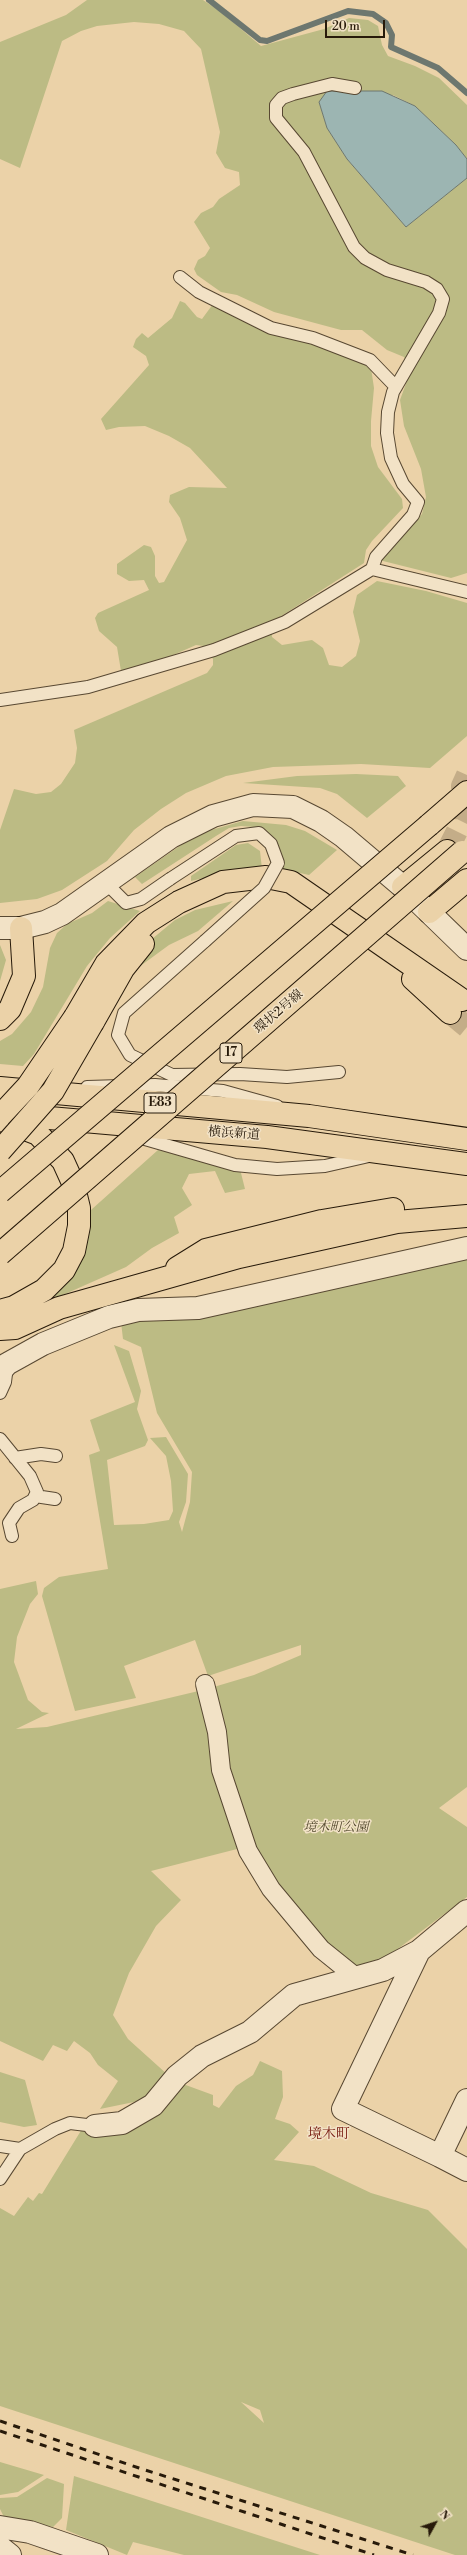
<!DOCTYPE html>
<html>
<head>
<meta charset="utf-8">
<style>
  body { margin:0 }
  #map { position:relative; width:467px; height:2555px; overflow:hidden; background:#ebd2a8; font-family:"Libre Bodoni",serif }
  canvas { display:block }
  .north { position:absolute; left:415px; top:2503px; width:40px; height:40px; -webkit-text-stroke:3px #f2e2c6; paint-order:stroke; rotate:50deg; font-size:11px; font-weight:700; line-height:16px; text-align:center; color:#271a0a }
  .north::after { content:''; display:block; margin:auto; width:14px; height:18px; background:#271a0a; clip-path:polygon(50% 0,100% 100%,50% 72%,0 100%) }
  .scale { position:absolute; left:325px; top:20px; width:60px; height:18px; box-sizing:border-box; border:2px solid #271a0a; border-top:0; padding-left:5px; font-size:12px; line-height:14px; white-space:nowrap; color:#271a0a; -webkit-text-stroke:3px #f2e2c6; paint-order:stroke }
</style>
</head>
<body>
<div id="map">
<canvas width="467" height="2555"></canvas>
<div class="north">N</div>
<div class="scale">20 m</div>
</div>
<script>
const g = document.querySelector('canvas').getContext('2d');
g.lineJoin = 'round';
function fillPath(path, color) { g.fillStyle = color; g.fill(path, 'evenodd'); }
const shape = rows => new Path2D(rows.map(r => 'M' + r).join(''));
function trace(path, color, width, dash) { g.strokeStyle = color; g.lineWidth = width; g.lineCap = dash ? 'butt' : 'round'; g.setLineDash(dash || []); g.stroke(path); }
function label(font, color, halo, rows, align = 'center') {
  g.font = font + ' "Libre Bodoni","Noto Serif JP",serif'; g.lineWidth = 3; g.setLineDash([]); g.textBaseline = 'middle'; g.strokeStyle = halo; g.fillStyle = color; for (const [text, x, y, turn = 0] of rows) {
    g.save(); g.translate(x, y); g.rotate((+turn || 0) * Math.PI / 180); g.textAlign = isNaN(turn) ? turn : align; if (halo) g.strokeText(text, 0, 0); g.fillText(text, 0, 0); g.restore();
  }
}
fillPath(shape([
  [87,0,203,0,221,12,261,46,324,29,349,18,368,20,378,26,382,45,388,56,415,66,439,78,467,105,467,159,456,145,415,106,393,95,319,102,327,128,347,159,406,227,467,178,467,573,451,578,379,560,422,514,426,497,421,469,404,426,400,400,408,378,408,366,404,357,387,350,362,330,341,330,274,312,237,295,221,292,197,275,194,269,198,260,205,256,210,248,194,222,201,213,213,207,219,199,240,185,239,172,225,168,216,153,220,132,201,49,184,31,159,24,134,22,97,26,81,31,62,41,20,168,0,159,0,42,66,15],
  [180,301,185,303,197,317,202,319,213,304,268,331,299,341,316,342,363,361,371,368,374,388,371,421,371,446,378,467,402,499,403,508,372,541,366,550,364,563,272,622,272,637,282,645,312,640,323,648,329,665,342,667,356,656,360,641,353,612,357,595,377,581,426,591,467,603,467,736,430,768,361,764,273,767,226,776,186,793,161,809,134,830,107,861,62,890,37,899,0,903,0,830,14,789,36,794,51,792,61,784,75,763,77,748,74,730,207,673,213,665,213,659,204,646,196,645,171,656,121,671,117,647,99,631,95,618,98,613,149,590,144,580,129,581,117,574,117,564,144,545,151,547,155,556,155,576,159,583,164,582,187,540,180,518,169,502,170,495,189,487,227,488,190,448,169,436,145,426,119,427,106,430,101,419,149,365,146,356,133,347,136,339,142,333,148,338,172,318],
  [356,774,398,776,406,786,367,818,337,794,320,788,243,783,297,776],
  [243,821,286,825,305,831,337,850,309,875,282,869,281,852,271,838,254,827,241,826,229,828,216,836,142,884,135,877,197,834],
  [248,843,260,851,262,869,230,872,191,881,191,876,236,845],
  [108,901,140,911,110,938,87,966,34,1054,23,1066,0,1064,0,1041,12,1034,31,1012,43,987,50,948,57,933,67,924,92,913],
  [233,901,198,931,169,945,139,967,132,966,152,939,175,920,195,910],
  [0,945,6,960,0,981],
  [158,1150,240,1169,245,1189,225,1193,215,1171,189,1174,182,1188,192,1205,174,1217,179,1233,152,1248,126,1267,56,1298,51,1291,82,1218],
  [467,1245,467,1787,439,1808,467,1827,467,1897,391,1954,349,1973,241,1848,151,1871,181,1900,156,1926,129,1973,113,2015,128,2039,168,2075,148,2095,134,2102,100,2109,118,2081,98,2065,90,2053,74,2041,67,2051,53,2045,43,2061,0,2041,0,1589,36,1581,38,1594,30,1604,17,1637,14,1662,28,1700,42,1712,49,1713,16,1729,47,1727,207,1689,254,1675,301,1655,301,1645,208,1676,195,1640,124,1666,136,1698,75,1711,42,1596,44,1588,59,1577,108,1569,89,1455,100,1451,90,1420,135,1402,114,1345,129,1351,141,1391,137,1409,148,1440,145,1446,107,1460,114,1525,144,1524,169,1520,173,1511,171,1481,166,1456,150,1438,166,1437,188,1474,186,1502,179,1522,182,1532,190,1502,192,1472,157,1413,141,1347,123,1339,121,1322,148,1317,178,1320,219,1313],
  [260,2061,282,2071,283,2097,275,2119,290,2124,299,2132,274,2160,314,2166,371,2193,428,2210,467,2249,467,2555,455,2555,0,2406,0,2208,14,2216,28,2197,33,2201,39,2193,42,2194,82,2129,183,2084,213,2095,213,2105,219,2108,236,2086,253,2075],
  [241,2402,260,2410,264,2423],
  [0,2072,25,2080,37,2125,24,2127,0,2122],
  [0,2462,44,2475,18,2492,0,2495],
  [74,2476,320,2555,184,2555,133,2542,127,2555,66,2530],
  [47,2478,64,2484,62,2518,53,2527,4,2517,0,2509,0,2498,17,2497]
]), '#bcbb84');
const water = shape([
  [327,91,382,91,415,106,456,145,467,159,467,178,406,227,347,159,327,128,319,102,327,91]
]);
fillPath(water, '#9cb5b2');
trace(water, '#6d776f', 1);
trace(shape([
  [209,0,260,40,267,41,348,11,373,14,386,23,392,35,391,47,438,68,467,93]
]), '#6d776f', 6);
trace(shape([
  [447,851,463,819,462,786,467,775]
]), '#c4ad88', 22, [22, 11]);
trace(shape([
  [450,1013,467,1027]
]), '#c4ad88', 22, [22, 11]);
const service = shape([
  [355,88,332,84,293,94,282,98,276,105,276,118,304,152,354,247,365,258,387,270,426,282,437,289,443,299,439,313,393,392,388,412,387,433,391,458,403,484,418,502,413,515,376,557,372,569],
  [180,277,199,292,271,328,313,338,370,360,396,387],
  [0,700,88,687,214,650,285,622,372,569,467,592],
  [106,883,126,903,141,899,170,879],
  [205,941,124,1013,118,1035,130,1055,172,1075,240,1074,287,1077,339,1072],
  [87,1087,155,1085,223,1091,277,1106],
  [131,1135,235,1165,277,1169,325,1166,369,1156],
  [0,1393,5,1382,7,1366],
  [0,1439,30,1476,37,1492,33,1500,19,1508,9,1523,12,1536],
  [15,1458,41,1454,56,1456],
  [35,1496,55,1499],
  [0,2146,20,2149,55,2129,70,2123,95,2126],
  [0,2179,20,2149]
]);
const pedestrian = shape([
  [205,1684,217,1732,221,1770,248,1851,271,1889,321,1949,357,1978]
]);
const minor = shape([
  [0,1372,7,1364,43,1344,109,1317,138,1310,198,1308,467,1248],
  [419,1951,343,2109,440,2156],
  [467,2100,440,2156,467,2170],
  [95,2126,122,2123,153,2105,177,2076,202,2056,250,2032,294,1995,383,1970,419,1951,467,1911],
  [0,2527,30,2532,97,2555],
  [0,2547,10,2555]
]);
const tertiary = shape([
  [0,928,21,928,45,922,62,914,171,837,213,816,253,805,293,807,321,821,344,837,403,887,467,949]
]);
const primary = shape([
  [429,825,467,792],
  [403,887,447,851],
  [429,912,467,880]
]);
const trunk = shape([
  [413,979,450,1013],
  [75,1017,106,964,146,923,179,902,223,882,266,877,291,882,462,1000],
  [0,1019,10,1009,24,976,21,928],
  [93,1022,123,969,143,944],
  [0,1088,309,1116,467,1139],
  [15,1115,267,1137,467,1164],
  [177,1268,206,1250,322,1221,393,1209],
  [0,1311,14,1307,44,1290,64,1270,74,1251,79,1226,79,1208,73,1183,63,1161,38,1134,4,1121],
  [0,1329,15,1328,59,1308,239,1257,397,1222,467,1216]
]);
trace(service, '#584832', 14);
trace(pedestrian, '#584832', 20);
trace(minor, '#584832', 24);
trace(tertiary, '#584832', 24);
trace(primary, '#271a0a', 24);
trace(trunk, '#271a0a', 24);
trace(service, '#f2e2c6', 12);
trace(pedestrian, '#f2e2c6', 18);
trace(minor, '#f2e2c6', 22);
trace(tertiary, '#f2e2c6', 22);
trace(primary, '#ebd2a8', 22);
trace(trunk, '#ebd2a8', 22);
trace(shape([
  [0,2421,139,2468,413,2555],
  [0,2431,374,2555]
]), '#271a0a', 3, [7, 7]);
const serviceBridge = shape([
  [170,879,236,836,259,833,271,844,278,863,264,888,205,941]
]);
const primaryBridge = shape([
  [0,1192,429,825],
  [0,1254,462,852]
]);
const trunkBridge = shape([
  [0,1116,28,1086,75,1017],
  [0,1151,53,1091,93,1022]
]);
trace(serviceBridge, '#584832', 14, []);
trace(primaryBridge, '#271a0a', 24, []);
trace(trunkBridge, '#271a0a', 24, []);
trace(serviceBridge, '#f2e2c6', 12);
trace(primaryBridge, '#ebd2a8', 22);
trace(trunkBridge, '#ebd2a8', 22);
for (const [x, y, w] of [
  [231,1053,22],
  [160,1103,32]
]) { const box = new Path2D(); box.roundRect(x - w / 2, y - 10, w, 20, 3); g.fillStyle = '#f2e2c6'; g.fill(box); trace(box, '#271a0a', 1); }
label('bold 12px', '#271a0a', null, [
  ["17",231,1053],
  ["E83",160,1103]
]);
label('13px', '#271a0a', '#f2e2c6', [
  ["環状2号線",279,1012,-41],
  ["横浜新道",234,1134,4]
]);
label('italic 13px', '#544a2f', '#f2e2c6', [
  ["境木町公園",336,1828]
]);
label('14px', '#7a1f14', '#f2e2c6', [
  ["境木町",329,2135]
]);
</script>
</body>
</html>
